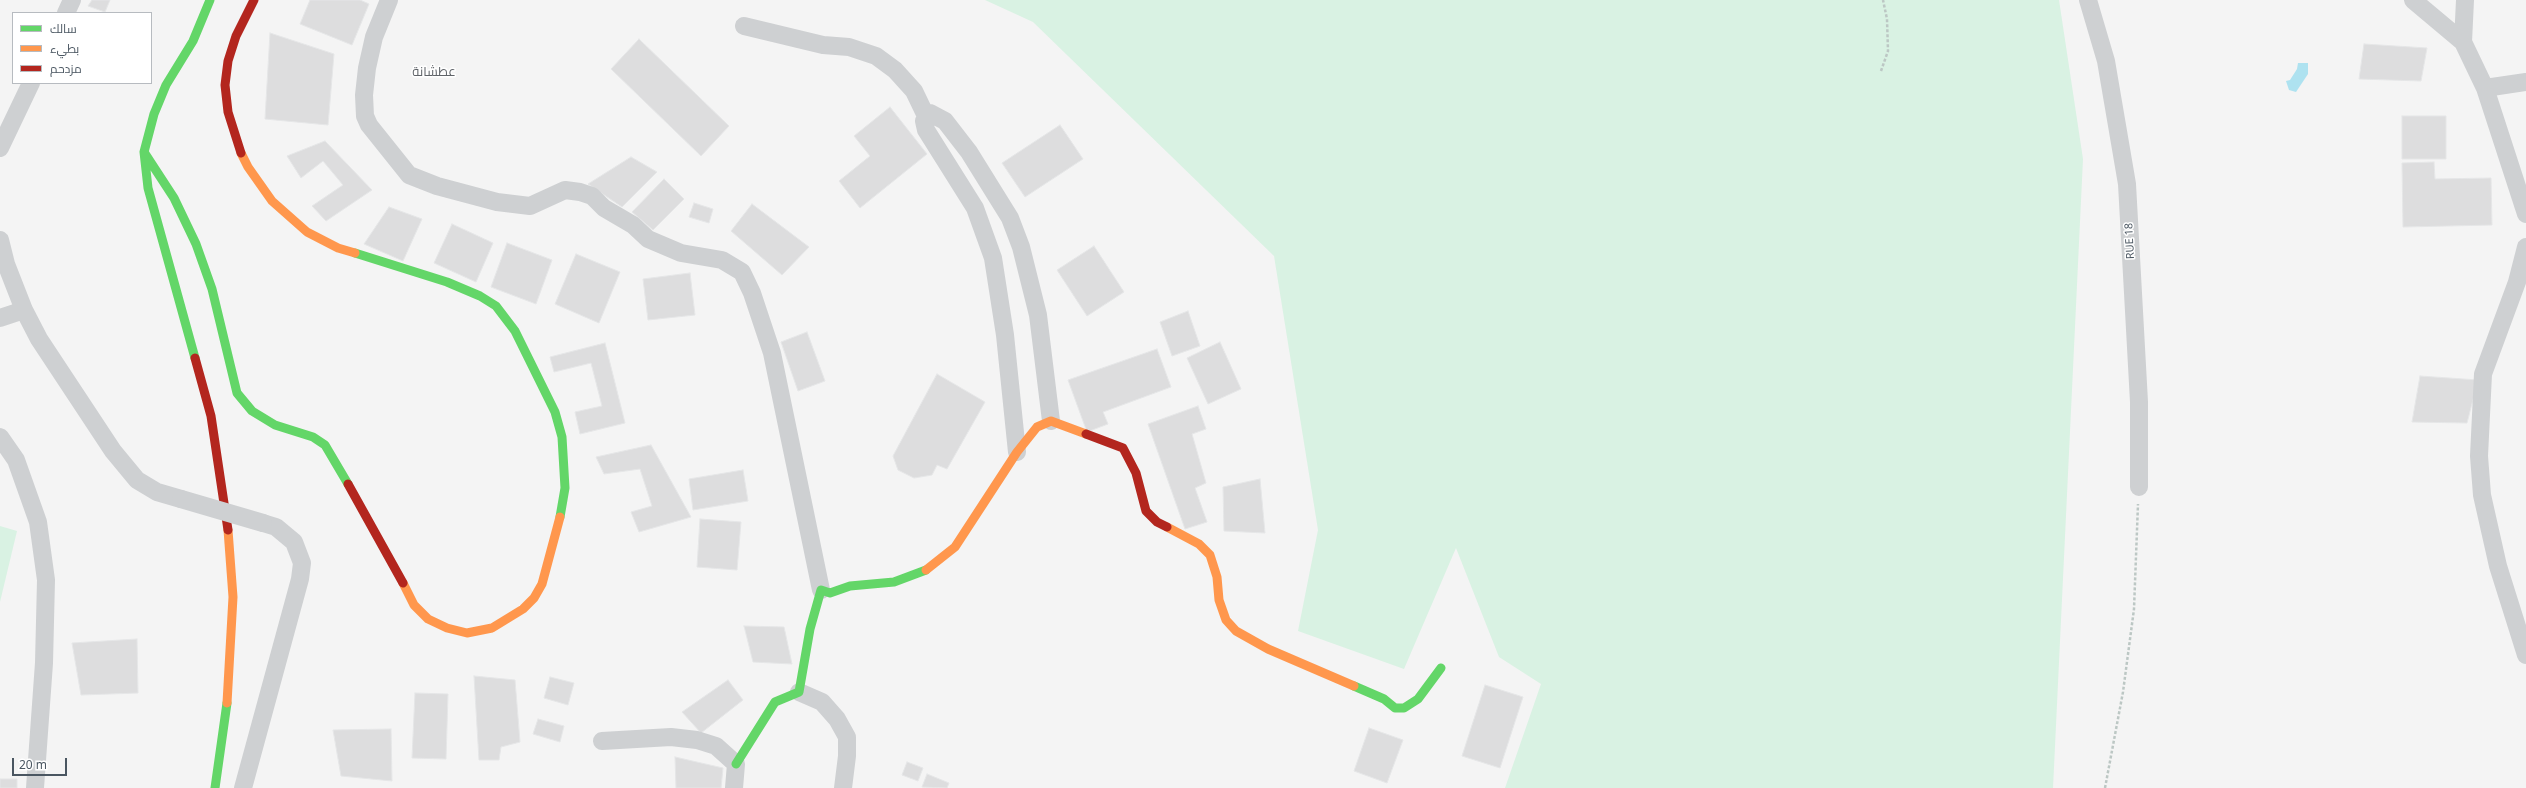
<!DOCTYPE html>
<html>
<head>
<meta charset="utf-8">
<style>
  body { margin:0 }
  #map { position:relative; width:2526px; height:788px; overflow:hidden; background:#f4f4f4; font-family:"Noto Sans",Cairo,sans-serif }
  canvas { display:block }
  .legend { position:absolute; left:12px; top:12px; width:140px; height:72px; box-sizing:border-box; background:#fff; border:1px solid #b7bbc0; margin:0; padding:5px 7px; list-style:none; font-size:12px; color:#4a5661 }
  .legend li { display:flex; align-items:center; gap:8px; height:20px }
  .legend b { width:20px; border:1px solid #b7bbc0 }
  .scale { position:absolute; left:12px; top:758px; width:55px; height:18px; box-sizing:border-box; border:2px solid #4a5661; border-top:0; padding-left:5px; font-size:12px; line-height:14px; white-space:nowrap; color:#4a5661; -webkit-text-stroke:3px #fff; paint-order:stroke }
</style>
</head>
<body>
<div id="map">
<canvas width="2526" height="788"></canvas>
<ul class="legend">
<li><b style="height:5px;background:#63d668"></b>سالك</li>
<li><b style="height:5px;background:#ff974d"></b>بطيء</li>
<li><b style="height:5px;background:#b3261e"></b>مزدحم</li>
</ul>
<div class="scale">20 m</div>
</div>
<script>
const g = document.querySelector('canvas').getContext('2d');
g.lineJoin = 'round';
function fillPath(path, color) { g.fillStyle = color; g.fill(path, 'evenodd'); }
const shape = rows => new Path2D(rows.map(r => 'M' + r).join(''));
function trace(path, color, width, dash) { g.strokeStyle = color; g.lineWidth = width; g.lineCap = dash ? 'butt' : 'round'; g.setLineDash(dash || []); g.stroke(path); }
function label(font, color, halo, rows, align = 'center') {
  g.font = font + ' "Noto Sans",Cairo,sans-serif'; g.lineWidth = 3; g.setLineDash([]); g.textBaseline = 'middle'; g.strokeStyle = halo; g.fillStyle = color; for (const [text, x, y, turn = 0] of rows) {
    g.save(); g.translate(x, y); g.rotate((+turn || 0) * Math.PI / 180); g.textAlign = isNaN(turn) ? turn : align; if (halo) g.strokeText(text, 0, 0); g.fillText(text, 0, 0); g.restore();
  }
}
fillPath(shape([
  [985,0,2059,0,2083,159,2053,788,1505,788,1541,684,1499,657,1456,548,1404,669,1298,631,1318,530,1274,256,1033,22],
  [0,526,17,531,0,602]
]), '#d9f2e3');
fillPath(shape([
  [2298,63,2308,63,2308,74,2296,92,2289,90,2286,81,2290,80,2297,69]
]), '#aee2f0');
const building = shape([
  [92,0,110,0,105,12,88,6,92,0],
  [310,0,360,0,369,4,352,45,300,24,310,0],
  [270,33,334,54,328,125,265,119,270,33],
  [639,39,729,126,701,156,611,69,639,39],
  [2364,44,2427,48,2421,81,2359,79,2364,44],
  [890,107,927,154,860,208,839,181,870,156,854,136,890,107],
  [2402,116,2446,116,2446,159,2402,159,2402,116],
  [1060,125,1083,159,1025,197,1002,163,1060,125],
  [325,141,372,190,326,221,312,206,343,185,323,161,301,178,287,156,325,141],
  [631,157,657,172,622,207,588,184,631,157],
  [2434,162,2435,179,2491,178,2492,225,2403,227,2402,163,2434,162],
  [664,179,684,199,653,230,632,212,664,179],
  [694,203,713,209,709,223,689,217,694,203],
  [752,204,809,247,782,275,731,231,752,204],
  [389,207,422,219,403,261,364,244,389,207],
  [452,224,493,243,476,282,434,263,452,224],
  [507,243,552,260,536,304,491,287,507,243],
  [1094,246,1124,292,1087,316,1057,270,1094,246],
  [576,254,620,272,599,323,555,304,576,254],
  [690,273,695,315,648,320,643,279,690,273],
  [1188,311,1200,346,1172,356,1160,322,1188,311],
  [807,332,825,381,798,391,781,342,807,332],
  [1220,342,1241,389,1208,404,1187,358,1220,342],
  [605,343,625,423,580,434,575,412,602,406,591,363,554,372,550,357,605,343],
  [1157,349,1171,387,1103,412,1108,424,1087,432,1068,380,1157,349],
  [937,374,985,402,947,469,937,465,932,475,914,478,898,470,893,456,937,374],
  [2420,376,2478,380,2467,423,2412,422,2420,376],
  [1198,406,1206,429,1192,434,1206,483,1195,488,1207,522,1185,529,1148,424,1198,406],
  [651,445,691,517,639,532,631,512,652,506,640,469,604,474,596,457,651,445],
  [743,470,748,501,693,510,689,479,743,470],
  [1260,479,1265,533,1224,531,1223,487,1260,479],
  [700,519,741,522,737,570,697,567,700,519],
  [744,626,784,627,792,664,753,662,744,626],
  [137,639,138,693,81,695,72,643,137,639],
  [474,676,515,680,520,742,501,747,499,760,479,760,474,676],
  [550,677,574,683,568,705,544,698,550,677],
  [728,680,743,700,701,733,682,712,728,680],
  [1485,685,1523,697,1500,768,1462,756,1485,685],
  [415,693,448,694,446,759,412,758,415,693],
  [538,719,564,726,560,742,533,734,538,719],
  [1369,728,1403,740,1387,783,1354,771,1369,728],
  [391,729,392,781,341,776,333,730,391,729],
  [675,757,723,768,721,788,676,788,675,757],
  [907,762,923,768,918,781,902,775,907,762],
  [927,774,949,783,947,788,922,787,927,774],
  [0,779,17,779,17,788,0,788,0,779]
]);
fillPath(building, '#ddddde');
trace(building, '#e5e6e7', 1);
trace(shape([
  [1881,71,1888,51,1887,19,1883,0],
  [2105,788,2123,692,2134,609,2138,504]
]), '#bcc7c4', 2.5, [3, 2]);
trace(shape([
  [389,0,374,37,367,68,364,95,365,116,369,125,409,175,437,186,497,202,530,206,565,190,580,192,592,196,604,208,633,225,648,239,681,253,722,260,742,272,752,293,772,353,821,590],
  [2088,0,2106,61,2127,184,2139,402,2139,487],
  [2413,0,2463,42,2485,88,2526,214],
  [66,13,72,0],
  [744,26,823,45,849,47,876,56,895,70,914,91,926,116],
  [2463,42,2465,0],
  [2485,88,2526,82],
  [0,148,31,83],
  [0,240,6,264,24,310,39,339,113,451,137,480,157,492,181,499],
  [2526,247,2517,282,2483,374,2479,456,2482,495,2498,566,2526,655],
  [0,318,24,310],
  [0,437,16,460,38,522,46,580,44,663,35,788],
  [1017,452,1005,335,993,258,975,208,926,130,924,121,930,113,945,121,969,152,1010,218,1021,247,1038,315,1051,421],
  [799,692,822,702,837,719,847,737,847,756,843,788],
  [602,741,671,737,697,740,716,746,736,764,734,788],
  [243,788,300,579,302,563,294,542,276,527,263,523]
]), '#ced0d2', 18);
trace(shape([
  [144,152,174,198,196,244,212,289,237,393,252,411,275,425,313,437,325,445,348,484],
  [355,253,447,282,480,296,496,306,515,331,555,412,562,437,565,488,560,517],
  [195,358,148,188,144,152,154,114,166,85,193,41,210,0],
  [1354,686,1384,699,1395,708,1404,708,1418,699,1441,668],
  [736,764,775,702,799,692,810,629,821,590,830,593,850,586,894,582,926,570],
  [215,788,227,703]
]), '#63d668', 9);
trace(shape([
  [241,153,248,167,272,201,307,232,338,248,355,253],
  [1167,527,1199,544,1210,555,1217,577,1219,600,1226,620,1236,631,1268,649,1354,686],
  [926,570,955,547,1017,452,1037,427,1051,421,1086,434],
  [403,583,414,605,428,619,447,628,467,633,492,628,523,609,534,598,542,584,560,517],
  [227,703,233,597,228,530]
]), '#ff974d', 9);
trace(shape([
  [241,153,228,112,225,85,228,61,236,36,254,0],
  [195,358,211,416,228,530],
  [1086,434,1123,448,1136,473,1146,511,1157,522,1167,527],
  [348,484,403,583]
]), '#b3261e', 9);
trace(shape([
  [181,499,263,523]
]), '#ced0d2', 18);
label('11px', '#4a5661', '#fff', [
  ["RUE 18",2130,241,-93]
]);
label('13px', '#5f6368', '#fff', [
  ["عطشانة",434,72]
]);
</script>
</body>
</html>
